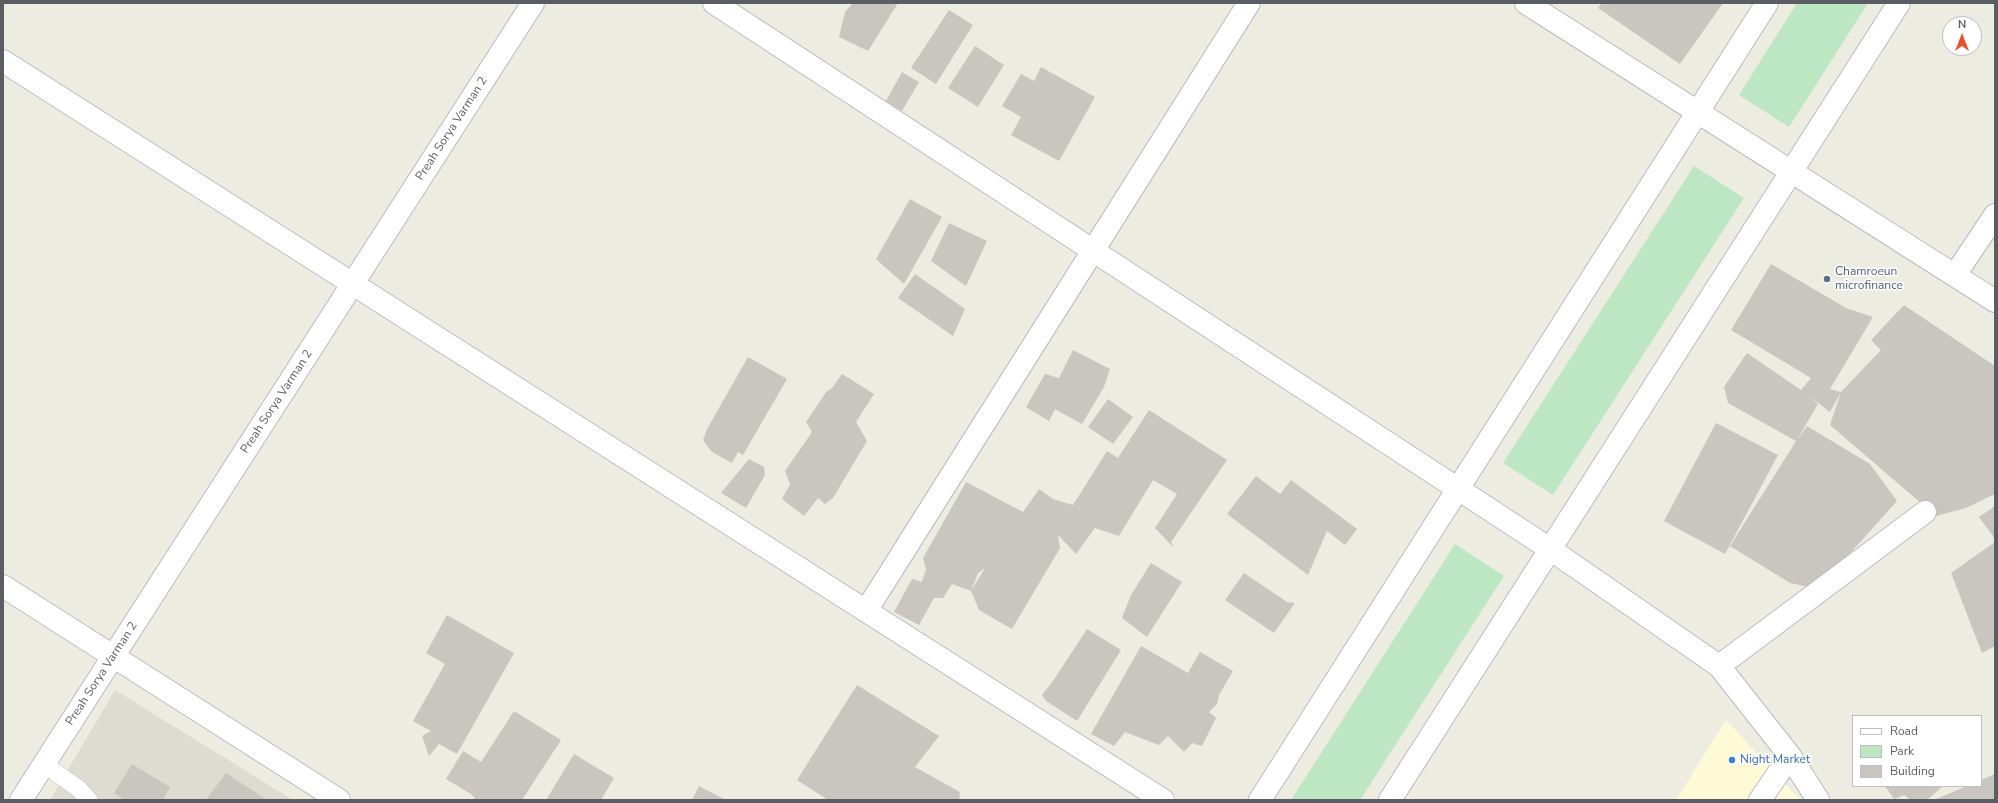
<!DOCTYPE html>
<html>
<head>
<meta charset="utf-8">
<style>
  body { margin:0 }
  #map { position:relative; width:1998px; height:803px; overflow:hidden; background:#edece1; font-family:"Nunito Sans",sans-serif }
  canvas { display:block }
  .frame { position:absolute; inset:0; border:4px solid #5a5d63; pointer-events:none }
  .legend { position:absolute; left:1852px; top:715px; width:130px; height:72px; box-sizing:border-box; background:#fff; border:1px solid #bdbec1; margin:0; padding:5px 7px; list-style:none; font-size:12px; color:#5a5d63 }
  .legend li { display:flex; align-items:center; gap:8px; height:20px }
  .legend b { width:20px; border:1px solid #bdbec1 }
  .north { position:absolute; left:1942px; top:16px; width:40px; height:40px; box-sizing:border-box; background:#fff; border:1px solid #bdbec1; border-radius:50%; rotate:0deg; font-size:11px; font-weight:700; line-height:16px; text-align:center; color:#5a5d63 }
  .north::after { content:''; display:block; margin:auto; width:14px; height:18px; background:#ed5128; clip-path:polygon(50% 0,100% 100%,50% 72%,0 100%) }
</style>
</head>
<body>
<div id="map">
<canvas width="1998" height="803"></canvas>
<div class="frame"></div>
<ul class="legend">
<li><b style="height:5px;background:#fff"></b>Road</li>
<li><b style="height:11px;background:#bde6c2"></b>Park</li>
<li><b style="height:11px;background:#c8c6bf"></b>Building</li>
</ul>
<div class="north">N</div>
</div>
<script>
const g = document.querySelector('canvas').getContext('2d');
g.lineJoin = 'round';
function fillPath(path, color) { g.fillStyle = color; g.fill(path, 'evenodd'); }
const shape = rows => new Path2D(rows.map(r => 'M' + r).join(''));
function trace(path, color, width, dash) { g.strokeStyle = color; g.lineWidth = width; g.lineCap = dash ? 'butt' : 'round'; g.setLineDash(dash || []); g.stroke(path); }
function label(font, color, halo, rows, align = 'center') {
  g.font = font + ' "Nunito Sans",sans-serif'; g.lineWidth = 3; g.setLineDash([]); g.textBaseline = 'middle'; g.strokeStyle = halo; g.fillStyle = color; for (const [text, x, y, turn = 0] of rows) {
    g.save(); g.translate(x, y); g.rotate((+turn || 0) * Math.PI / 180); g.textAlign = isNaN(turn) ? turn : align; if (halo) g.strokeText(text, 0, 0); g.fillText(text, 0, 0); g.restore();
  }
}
fillPath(shape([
  [1726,720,1800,800,1676,800]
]), '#fefad5');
fillPath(shape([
  [115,690,293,800,50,800]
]), '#dddcd0');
fillPath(shape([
  [1797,3,1868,3,1789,127,1739,95],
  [1694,166,1744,198,1553,495,1503,463],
  [1455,544,1504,576,1360,800,1291,800]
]), '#bde6c2');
fillPath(shape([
  [853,3,898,3,868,51,839,37,845,12],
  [1602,3,1723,3,1680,64,1598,8],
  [949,10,973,25,936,84,911,68],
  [975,46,1004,65,978,107,948,88],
  [1041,67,1095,97,1059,161,1011,135,1021,117,1002,106,1021,74,1034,81],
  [902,72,919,82,902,111,886,101],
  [910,199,942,217,904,284,876,259],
  [949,223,987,241,966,286,931,261],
  [1771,264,1846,308,1873,317,1830,389,1841,392,1881,350,1871,340,1904,305,1995,366,1995,494,1966,508,1936,516,1830,425,1841,392,1830,412,1809,396,1818,404,1797,440,1807,426,1870,464,1897,501,1818,589,1790,583,1730,546,1796,441,1728,403,1724,387,1747,353,1801,390,1811,378,1731,330],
  [915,274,965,309,953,336,898,298],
  [1073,350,1110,369,1104,387,1082,424,1055,409,1049,421,1026,407,1045,374,1059,378],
  [748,357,787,379,743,455,738,452,732,463,712,452,703,440,707,429],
  [842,374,874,394,856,422,867,441,833,498,825,504,818,498,804,516,782,499,790,484,785,471,812,432,806,422,826,392,832,388],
  [1108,399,1133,417,1113,444,1088,427],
  [1149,410,1227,460,1171,542,1174,548,1155,528,1177,494,1153,480,1119,536,1095,528,1076,554,1058,535,1060,548,1012,629,979,610,971,591,952,584,943,598,934,598,919,625,894,612,912,579,922,582,926,569,923,558,966,482,1023,512,1039,489,1053,499,1073,505,1107,451,1118,458],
  [985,568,971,591,978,573],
  [1716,423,1778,455,1725,554,1664,521],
  [749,459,764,467,765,475,746,508,721,493],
  [1256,476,1280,494,1291,480,1357,529,1345,545,1327,531,1308,575,1227,514],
  [1995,506,1995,539,1979,517],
  [1995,542,1995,646,1982,653,1951,573],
  [1151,563,1182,582,1147,637,1122,618,1131,595],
  [1244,573,1287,602,1295,603,1274,633,1225,600],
  [447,615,514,653,457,754,439,744,429,756,422,736,431,731,413,721,445,664,426,653],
  [1087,629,1121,650,1077,721,1046,701,1042,695,1053,681],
  [1141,646,1188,673,1200,652,1233,671,1219,695,1217,704,1209,712,1216,718,1202,746,1192,743,1184,752,1168,736,1159,745,1125,732,1114,746,1091,734],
  [857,685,939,736,915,767,960,792,959,800,828,800,797,780],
  [514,711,561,740,522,800,476,800,471,794,446,779,463,751,481,762],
  [574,754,614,778,601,800,546,800],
  [132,764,170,787,163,800,125,800,114,793],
  [226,773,267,800,206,800],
  [1995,774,1995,800,1934,800,1967,786,1981,786,1981,780],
  [699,786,726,800,692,800],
  [1885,786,1943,786,1927,800,1911,800,1904,795,1894,799]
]), '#c8c6bf');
const service = shape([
  [44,764,79,789,89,800]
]);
const minor = shape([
  [714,3,1550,549,1719,666,1790,756,1818,800],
  [3,61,1163,800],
  [1955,275,1995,215],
  [3,586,339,800],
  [866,611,1249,3],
  [1719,666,1925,512],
  [1760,800,1790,756]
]);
const tertiary = shape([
  [1526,3,1995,301],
  [21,800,533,3],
  [1260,800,1767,3],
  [1390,800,1899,3]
]);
trace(service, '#b9bbc1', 18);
trace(minor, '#b9bbc1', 24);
trace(tertiary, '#b9bbc1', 24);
trace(service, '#fff', 17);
trace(minor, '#fff', 22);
trace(tertiary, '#fff', 22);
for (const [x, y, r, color] of [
  [1827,279,4,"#5c6f8a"],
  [1732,760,4,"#3f7fe0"]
]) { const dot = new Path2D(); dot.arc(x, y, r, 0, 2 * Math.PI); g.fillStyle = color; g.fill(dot); trace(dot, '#fff', 1.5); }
label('12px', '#5a5d63', '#fff', [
  ["Preah Sorya Varman 2",452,129,-57],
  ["Preah Sorya Varman 2",277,402,-57],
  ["Preah Sorya Varman 2",102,674,-57]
]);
label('12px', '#4e5e75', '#fff', [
  ["Chamroeun",1835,272],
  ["microfinance",1835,286]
], 'left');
label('12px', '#366cbe', '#fff', [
  ["Night Market",1740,760]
], 'left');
</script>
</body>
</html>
